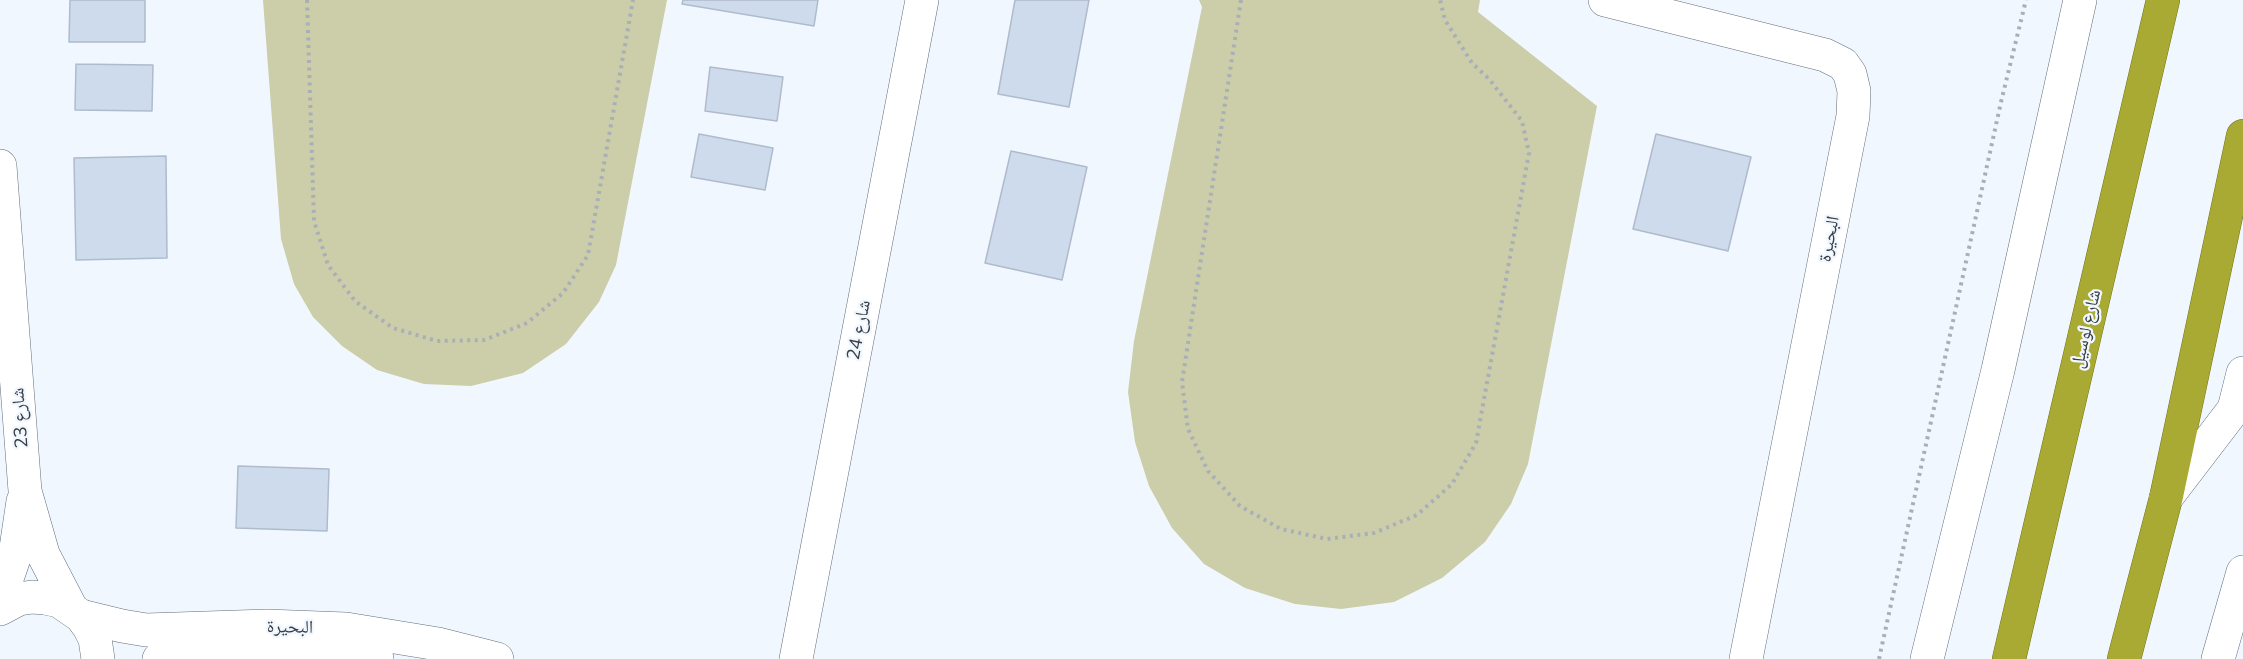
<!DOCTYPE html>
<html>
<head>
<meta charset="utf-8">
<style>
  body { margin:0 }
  canvas { display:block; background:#f1f7fe }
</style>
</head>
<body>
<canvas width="2243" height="659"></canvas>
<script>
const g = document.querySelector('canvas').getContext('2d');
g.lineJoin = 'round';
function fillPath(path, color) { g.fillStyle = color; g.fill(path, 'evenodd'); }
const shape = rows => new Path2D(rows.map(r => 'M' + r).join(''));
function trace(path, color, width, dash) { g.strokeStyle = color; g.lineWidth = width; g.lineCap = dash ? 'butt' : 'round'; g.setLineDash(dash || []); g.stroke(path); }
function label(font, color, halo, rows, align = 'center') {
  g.font = font + ' Mulish,"Noto Naskh Arabic",sans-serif'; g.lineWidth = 4.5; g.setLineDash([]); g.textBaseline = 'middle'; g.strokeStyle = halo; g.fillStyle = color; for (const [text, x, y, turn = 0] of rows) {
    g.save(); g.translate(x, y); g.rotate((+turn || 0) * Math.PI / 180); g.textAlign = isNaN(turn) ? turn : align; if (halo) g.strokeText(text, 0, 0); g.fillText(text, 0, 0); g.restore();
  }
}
fillPath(shape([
  [263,0,667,0,616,265,599,302,566,344,523,373,471,386,424,384,377,370,342,346,313,317,294,284,281,239],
  [1199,0,1480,0,1478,12,1597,106,1528,464,1511,504,1485,542,1442,578,1394,602,1341,609,1295,604,1245,588,1204,564,1172,528,1149,486,1135,442,1128,392,1134,341,1202,7]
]), '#cbcea9');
const building = shape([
  [70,0,145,0,145,42,69,42,70,0],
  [683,0,818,0,814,26,682,4,683,0],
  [1015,0,1089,0,1069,107,998,94,1015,0],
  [76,64,153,65,152,111,75,110,76,64],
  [710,67,783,77,777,121,705,111,710,67],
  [699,134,773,148,765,190,691,177,699,134],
  [1656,134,1751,157,1728,251,1633,229,1656,134],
  [1011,151,1087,167,1062,280,985,263,1011,151],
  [166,156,167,258,76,260,74,158,166,156],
  [238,466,329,469,327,531,236,528,238,466]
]);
fillPath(building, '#cedbec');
trace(building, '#afbbcc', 1.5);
const minor = shape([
  [1605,0,1825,55,1843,64,1850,74,1854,91,1853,116,1746,659],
  [0,166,25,491,43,554,71,608],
  [0,599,15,555,23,501],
  [0,609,19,599,32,597,45,598,59,601,81,616,89,627,95,639,98,659],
  [81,616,122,626,146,630,267,626,346,629,438,644,497,659],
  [159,659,193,655,267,652,343,654,377,659],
  [796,659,922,0]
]);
const tertiary = shape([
  [2218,659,2243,572]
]);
const secondary = shape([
  [2166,498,2234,409,2243,373],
  [1927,659,1998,370,2080,0]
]);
const trunk = shape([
  [2009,659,2163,0],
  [2124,659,2166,498,2243,136]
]);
trace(minor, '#626d7c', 34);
trace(tertiary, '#626d7c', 34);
trace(secondary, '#626d7c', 34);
trace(trunk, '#737517', 34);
trace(shape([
  [307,0,314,221,328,265,355,301,393,328,437,341,484,340,527,323,563,293,588,255,633,0],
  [1241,0,1182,382,1188,429,1208,471,1240,506,1281,529,1327,539,1374,533,1417,515,1452,484,1476,443,1529,153,1522,121,1489,79,1472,63,1445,20,1440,0],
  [1879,659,2001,102,2026,0]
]), '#aaafb6', 4, [3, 4.5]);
trace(minor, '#fff', 33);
trace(tertiary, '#fff', 33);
trace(secondary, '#fff', 33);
trace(trunk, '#a8aa33', 33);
label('18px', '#383c43', '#f1f7fe', [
  ["البحيرة",1829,239,-79],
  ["شارع لوسيل",2086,329,-77],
  ["شارع 24",859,330,-79],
  ["شارع 23",20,418,-94],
  ["البحيرة",290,627,1]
]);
</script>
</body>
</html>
